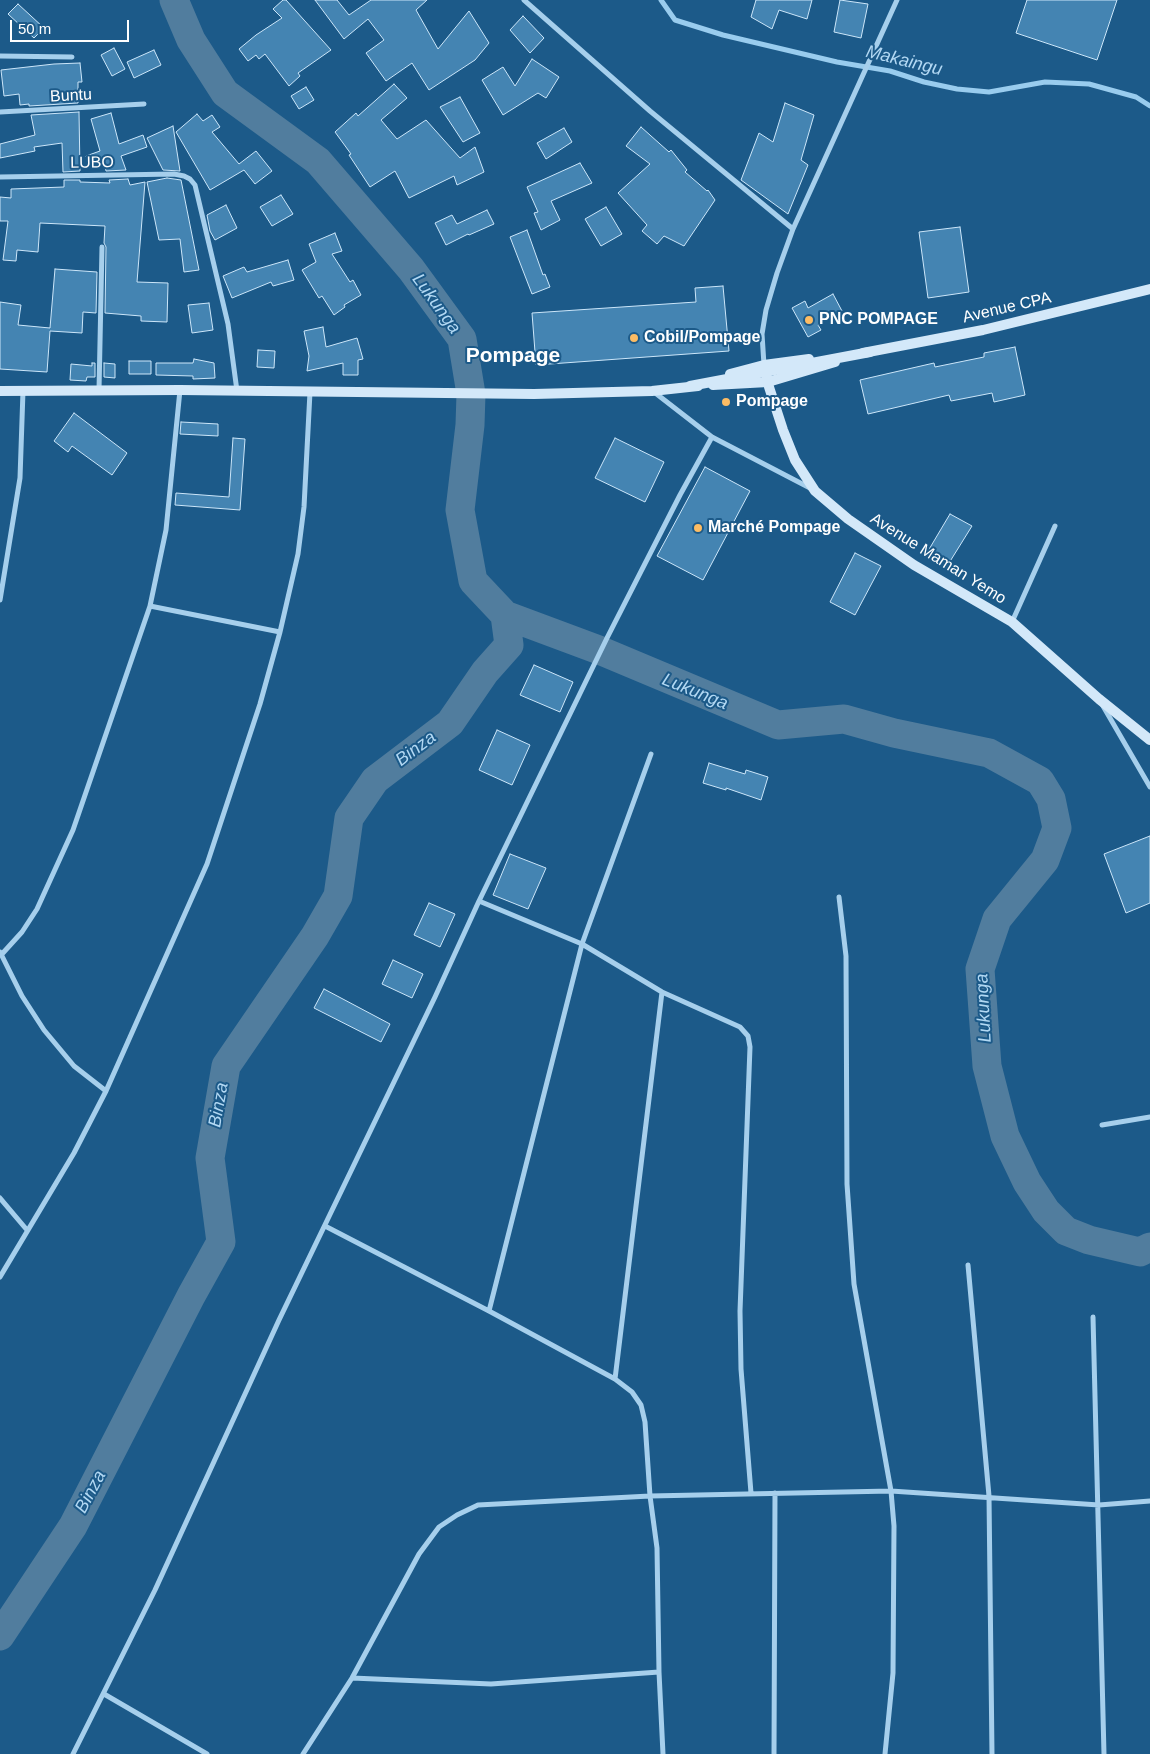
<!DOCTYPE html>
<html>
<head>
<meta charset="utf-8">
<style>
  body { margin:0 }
  #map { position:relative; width:1150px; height:1754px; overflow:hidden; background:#1c5a89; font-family:Helvetica,sans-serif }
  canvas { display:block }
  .scale { position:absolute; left:10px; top:20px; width:119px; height:22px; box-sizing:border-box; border:2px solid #fff; border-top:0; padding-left:6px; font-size:15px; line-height:18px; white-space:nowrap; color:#fff; -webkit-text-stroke:4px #1c5a89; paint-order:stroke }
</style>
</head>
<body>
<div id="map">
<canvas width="1150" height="1754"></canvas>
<div class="scale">50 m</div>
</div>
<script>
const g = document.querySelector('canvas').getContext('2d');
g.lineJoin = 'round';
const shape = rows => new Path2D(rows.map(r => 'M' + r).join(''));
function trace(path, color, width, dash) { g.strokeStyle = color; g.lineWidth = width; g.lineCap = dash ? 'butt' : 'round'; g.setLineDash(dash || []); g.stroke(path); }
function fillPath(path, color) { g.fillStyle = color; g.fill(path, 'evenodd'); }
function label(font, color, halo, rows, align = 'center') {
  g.font = font + ' Helvetica,sans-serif'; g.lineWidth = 4; g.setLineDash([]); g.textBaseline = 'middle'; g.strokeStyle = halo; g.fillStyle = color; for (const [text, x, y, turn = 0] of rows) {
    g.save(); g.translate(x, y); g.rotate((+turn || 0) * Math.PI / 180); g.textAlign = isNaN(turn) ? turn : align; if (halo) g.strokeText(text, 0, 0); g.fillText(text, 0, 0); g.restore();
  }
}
trace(shape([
  [661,0,675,20,723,35,837,62,890,71,924,82,957,89,989,92,1045,82,1089,84,1136,97,1150,106]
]), '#9ce', 5);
trace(shape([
  [174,0,191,40,225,93,318,161,411,269,462,339,471,394,470,425,460,510,473,581,505,615,599,650,778,725,844,719,894,733,989,753,1040,781,1051,799,1057,828,1045,860,997,919,980,969,987,1066,1005,1136,1027,1182,1046,1211,1066,1231,1089,1240,1140,1252,1150,1247],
  [0,1636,73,1526,191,1296,221,1242,210,1158,226,1066,315,936,338,896,349,818,375,780,450,723,485,672,509,645,505,615]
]), '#517d9e', 29);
const building = shape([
  [283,0,286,0,331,50,298,73,300,76,289,86,265,54,259,59,256,55,248,61,239,49,256,35,282,18,273,9,283,0],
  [315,0,337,0,349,15,371,0,427,0,416,10,438,49,469,11,489,43,475,60,429,90,412,63,386,81,366,53,384,40,368,19,344,39,315,0],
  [756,0,812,0,807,19,779,10,772,29,751,17,756,0],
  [840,0,868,4,861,38,834,32,840,0],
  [1027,0,1117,0,1097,60,1016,33,1027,0],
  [18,4,44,28,34,38,8,14,18,4],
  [523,16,544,38,530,53,510,30,523,16],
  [114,48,125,69,112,76,101,55,114,48],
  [154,50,161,65,134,78,127,62,154,50],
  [532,59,559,77,546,98,538,93,503,115,482,80,503,67,515,86,532,59],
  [80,63,82,82,78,82,78,103,29,106,29,104,20,105,19,94,4,96,1,70,54,64,80,63],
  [394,84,407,98,381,120,397,139,426,120,460,158,475,147,484,172,457,185,454,176,409,198,395,171,370,187,349,155,351,154,335,132,356,113,358,116,394,84],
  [306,87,314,100,299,109,291,96,306,87],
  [460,97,480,133,463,142,440,107,460,97],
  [785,103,814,115,801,160,808,165,788,214,741,180,759,133,773,142,785,103],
  [79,112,80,171,63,172,62,143,34,147,35,151,0,158,0,144,35,135,31,115,79,112],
  [111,113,119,144,143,135,147,147,121,156,126,170,106,171,104,162,90,166,86,156,100,151,91,119,111,113],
  [197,114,203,121,212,115,220,127,212,132,239,164,256,151,272,171,255,184,244,170,210,190,176,132,197,114],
  [173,126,180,171,163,170,147,138,173,126],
  [641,127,669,152,671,150,687,170,685,172,707,191,708,190,715,200,684,246,664,236,657,244,642,231,647,225,618,193,650,164,626,146,641,127],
  [564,128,572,142,546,159,537,143,564,128],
  [580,163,592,183,551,201,560,220,541,230,534,213,538,212,527,187,580,163],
  [167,178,181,180,199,270,184,272,180,239,159,240,147,182,167,178],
  [128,179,130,185,145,182,137,282,168,283,167,322,141,321,141,316,105,313,106,247,104,243,105,226,40,223,38,252,17,250,16,261,3,260,8,221,0,221,0,197,11,198,11,189,64,187,64,180,80,180,80,182,110,183,109,180,128,179],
  [281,195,293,214,272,226,260,207,281,195],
  [226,205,237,228,215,240,210,231,207,215,226,205],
  [606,207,622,234,601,246,585,219,606,207],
  [487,210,494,224,469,235,468,234,446,245,435,223,452,215,457,224,487,210],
  [960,227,969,292,928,298,919,232,960,227],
  [527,230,543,275,545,274,550,287,532,294,510,237,527,230],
  [335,233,342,251,332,254,350,282,353,280,361,295,344,305,345,307,334,315,322,296,319,298,302,270,316,262,309,244,335,233],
  [288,260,294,280,273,286,271,282,232,298,223,276,244,267,247,272,288,260],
  [55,269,97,272,96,313,83,312,82,333,50,331,47,372,0,369,0,302,21,305,18,325,50,328,55,269],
  [723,286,729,351,536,365,532,313,696,302,695,288,723,286],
  [833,294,842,311,818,325,821,330,808,337,792,308,805,301,808,308,833,294],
  [209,303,213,330,192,333,188,305,209,303],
  [323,327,326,347,357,338,363,359,358,360,358,375,343,375,343,363,307,371,309,356,304,331,323,327],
  [1015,347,1025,395,994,402,992,393,951,401,949,395,868,414,860,380,934,363,935,367,984,357,984,353,1015,347],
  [258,350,275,351,274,368,257,367,258,350],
  [194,359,214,363,215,378,193,379,193,376,156,375,156,363,193,363,194,359],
  [129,361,151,361,151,374,129,374,129,361],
  [92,363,95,363,95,377,87,377,86,381,70,380,71,364,92,366,92,363],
  [104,363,115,364,115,378,104,377,104,363],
  [74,413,127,453,112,475,72,446,68,452,54,441,74,413],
  [181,422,218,424,218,436,180,434,181,422],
  [233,438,245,439,240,510,175,505,176,493,229,497,233,438],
  [615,438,664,462,645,502,595,478,615,438],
  [705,467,750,491,703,580,657,556,705,467],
  [950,514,972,526,949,563,928,551,950,514],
  [855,553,881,566,855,615,830,602,855,553],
  [534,665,573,682,560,712,520,695,534,665],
  [497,730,530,745,512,785,479,770,497,730],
  [709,763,745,774,746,770,768,777,761,800,726,788,726,790,703,783,709,763],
  [1150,836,1150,903,1126,913,1104,854,1150,836],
  [510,854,546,868,528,909,493,895,510,854],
  [429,903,455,914,440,947,414,935,429,903],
  [393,960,423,974,412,998,382,984,393,960],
  [324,989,390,1024,381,1042,314,1008,324,989]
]);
fillPath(building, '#4484b2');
trace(building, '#cce6f9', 1);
trace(shape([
  [524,0,650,111,793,229],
  [0,56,72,57],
  [0,112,144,104],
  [0,177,174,174,184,176,190,179,195,185,228,324,237,391],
  [764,365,762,334,766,310,777,273,793,229,897,0],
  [99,390,102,247],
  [654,392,712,437,810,488],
  [0,600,20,478,23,391],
  [150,606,280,632],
  [1012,622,1055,526],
  [1103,706,1150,787],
  [839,897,846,956,847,1184,854,1284,891,1491,894,1526,893,1673,885,1754],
  [479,901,582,944,662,992,740,1027,748,1036,750,1047,740,1311,741,1369,751,1493],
  [0,952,22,996,44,1030,74,1066,106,1091],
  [2,954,22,932,37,909,73,830,150,606,166,530,180,390],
  [1102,1125,1150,1117],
  [0,1198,27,1230],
  [325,1226,489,1311,615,1379,632,1392,641,1405,645,1422,650,1496,657,1548,659,1672,663,1754],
  [968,1265,989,1496,992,1754],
  [0,1277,74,1153,106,1091,207,864,260,704,280,632,298,554,304,507,310,392],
  [489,1311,582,944,651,754],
  [1093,1317,1104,1754],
  [615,1379,662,992],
  [352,1678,491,1684,659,1672],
  [104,1694,207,1754],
  [73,1754,155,1590,279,1320,435,997,479,901,607,638,680,495,712,437],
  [303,1754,352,1678,419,1554,439,1527,457,1515,478,1505,650,1496,891,1491,1099,1505,1150,1501],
  [774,1754,775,1493]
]), '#a6cfec', 5);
trace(shape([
  [863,353,983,330,1150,289],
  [764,365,769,387,783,430,795,460,815,491,848,519,914,565,1012,622,1099,699,1150,740],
  [730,374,764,365,809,359],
  [713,385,768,382,835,362],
  [0,391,180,390,534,394,652,391,698,386]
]), '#d3e8f9', 10);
trace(shape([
  [690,386,870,352]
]), '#d3e8f9', 10);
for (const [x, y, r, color] of [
  [809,320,5,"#fcbc64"],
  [634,338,5,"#fcbc64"],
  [726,402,5,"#fcbc64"],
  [698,528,5,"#fcbc64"]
]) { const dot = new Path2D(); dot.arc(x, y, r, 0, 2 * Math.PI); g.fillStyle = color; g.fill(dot); trace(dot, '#1c5a89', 2); }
label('16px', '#fff', '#1c5a89', [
  ["Buntu",71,96,-3],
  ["LUBO",92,163,-1],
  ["Avenue CPA",1007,308,-13],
  ["Avenue Maman Yemo",938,559,32]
]);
label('bold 16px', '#fff', '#1c5a89', [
  ["PNC POMPAGE",819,320],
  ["Cobil/Pompage",644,338],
  ["Pompage",736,402],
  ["Marché Pompage",708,528]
], 'left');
label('italic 18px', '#b2d8f3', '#1c5a89', [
  ["Makaingu",904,61,14],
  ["Lukunga",436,304,54],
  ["Lukunga",695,692,22],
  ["Binza",416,749,-37],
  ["Lukunga",984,1008,-93],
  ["Binza",219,1105,-80],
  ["Binza",91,1492,-62]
]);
label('bold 21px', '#fff', '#1c5a89', [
  ["Pompage",513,356]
]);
</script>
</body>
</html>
